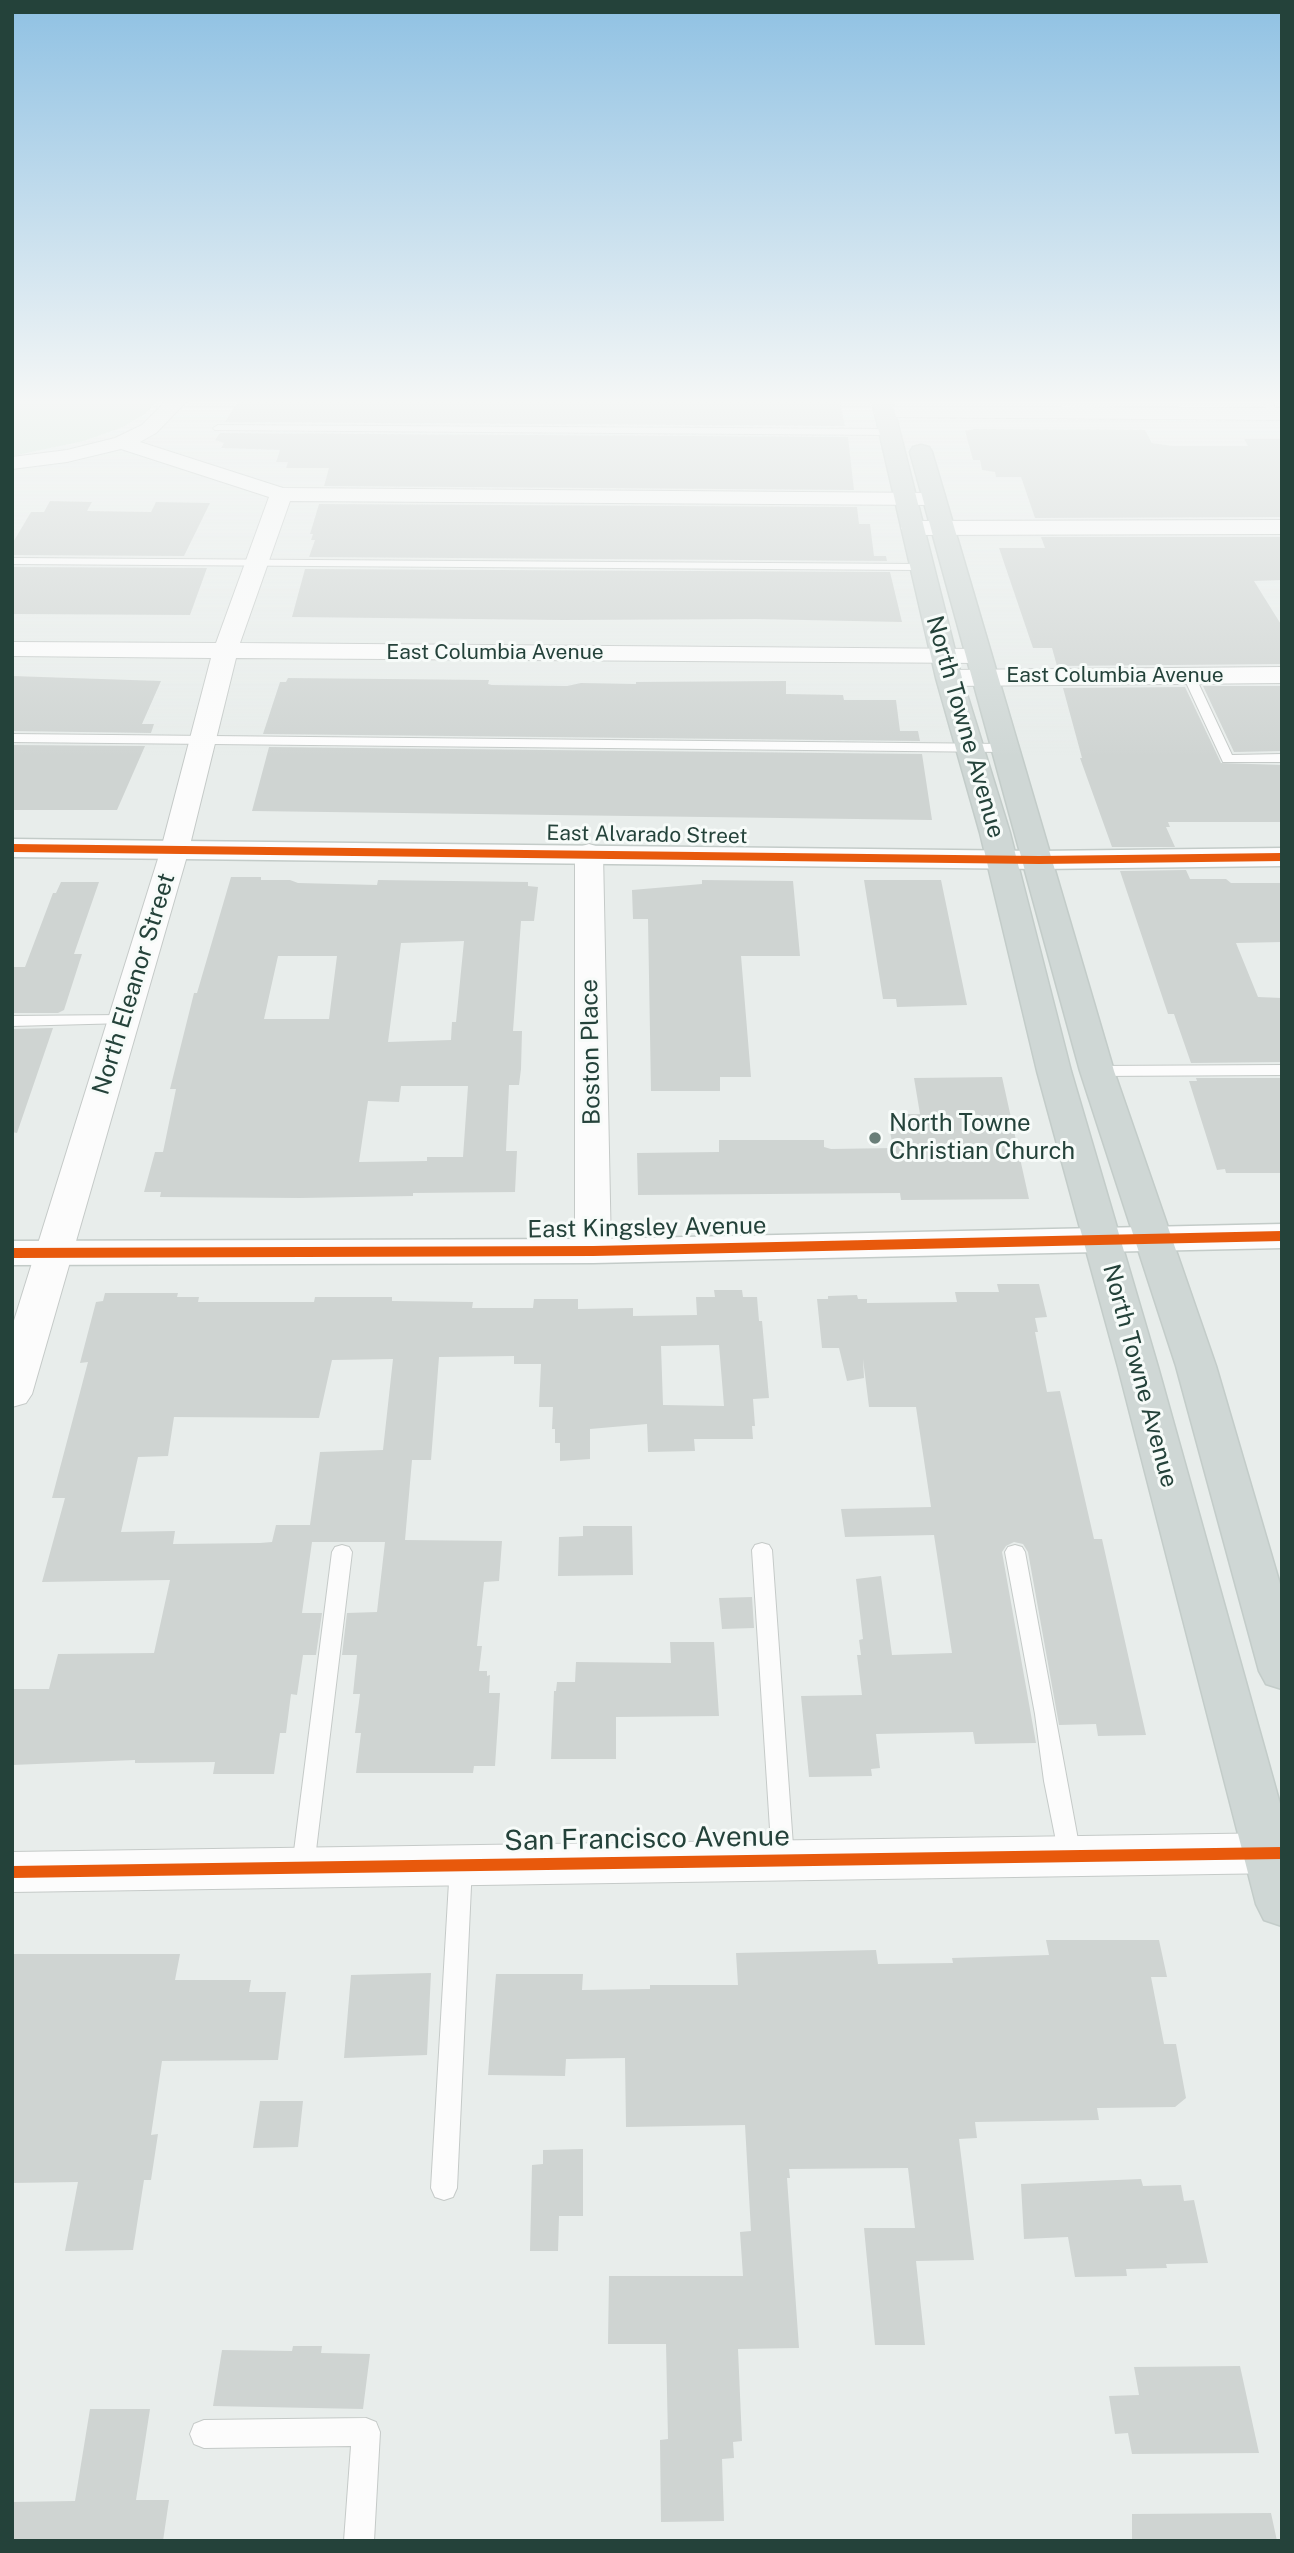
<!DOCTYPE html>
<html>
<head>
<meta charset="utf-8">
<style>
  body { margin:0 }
  #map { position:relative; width:1294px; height:2553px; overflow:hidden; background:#e8edeb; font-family:"Public Sans",sans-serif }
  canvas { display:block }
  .frame { position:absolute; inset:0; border:14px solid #24423a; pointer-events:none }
</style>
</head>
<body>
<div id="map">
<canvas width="1294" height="2553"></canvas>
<div class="frame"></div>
</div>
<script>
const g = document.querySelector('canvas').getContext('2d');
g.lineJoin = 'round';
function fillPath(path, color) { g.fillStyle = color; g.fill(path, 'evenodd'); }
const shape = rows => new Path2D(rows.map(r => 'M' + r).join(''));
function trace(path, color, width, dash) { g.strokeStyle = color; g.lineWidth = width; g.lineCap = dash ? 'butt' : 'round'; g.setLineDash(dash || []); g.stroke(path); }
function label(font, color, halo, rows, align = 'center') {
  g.font = font + ' "Public Sans",sans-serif'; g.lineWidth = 6; g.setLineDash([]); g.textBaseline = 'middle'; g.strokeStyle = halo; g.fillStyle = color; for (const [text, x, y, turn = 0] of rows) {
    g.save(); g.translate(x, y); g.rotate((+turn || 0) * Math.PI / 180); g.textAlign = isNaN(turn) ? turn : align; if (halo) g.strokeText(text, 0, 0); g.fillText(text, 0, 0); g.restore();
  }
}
fillPath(shape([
  [12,401,157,401,145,414,123,427,84,441,12,456]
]), '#d1e6d8');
fillPath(shape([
  [238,401,840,401,845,426,225,422],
  [974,429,1145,430,1152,443,1172,446,1248,446,1244,439,1282,439,1282,517,1035,518,1021,477,996,477,995,472,982,470,980,460,973,460,965,431],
  [220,433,848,437,854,490,324,486,329,468,286,468,288,462,276,462,280,450,221,448,224,443,215,440],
  [50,501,92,502,87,511,151,512,156,502,210,503,184,556,12,555,12,544,31,512,44,512],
  [319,504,857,507,859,524,870,524,874,556,886,556,887,561,309,557,315,540,311,540,313,534,310,534],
  [1041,537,1282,537,1282,580,1254,581,1282,626,1282,664,1057,666,1052,648,1033,648,999,548,1045,548],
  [12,567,207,568,190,615,12,614],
  [305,569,890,572,902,622,756,619,563,620,292,617],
  [12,676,161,681,142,724,154,724,151,733,12,731],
  [288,678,489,680,488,684,492,685,567,686,581,683,636,684,636,682,786,681,786,694,843,695,844,700,896,700,900,731,918,731,920,741,263,734,280,682,286,682],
  [1203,686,1282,686,1282,751,1234,752],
  [1185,687,1221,763,1282,765,1282,822,1168,822,1170,827,1166,827,1175,847,1112,847,1080,758,1082,758,1063,688],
  [12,745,145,746,117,810,12,810],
  [269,747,922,754,932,820,252,811],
  [1186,870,1190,879,1226,879,1231,883,1282,883,1282,942,1236,943,1258,997,1282,998,1282,1062,1191,1063,1174,1014,1168,1014,1120,871],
  [231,877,261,877,261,880,290,880,298,883,377,885,378,880,528,882,528,886,538,887,534,921,521,921,513,1031,522,1031,521,1069,519,1085,509,1085,506,1151,517,1151,515,1192,413,1193,413,1196,300,1198,160,1197,161,1192,144,1192,155,1152,163,1152,176,1089,170,1089,194,993,197,993],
  [464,941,456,1022,452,1022,451,1040,388,1042,401,943],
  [278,956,337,956,329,1019,264,1019],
  [401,1086,468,1086,463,1157,427,1157,427,1161,359,1162,368,1101,399,1102],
  [702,880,793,881,800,956,741,956,751,1077,720,1077,720,1091,651,1091,648,919,633,919,632,890,702,884],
  [864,880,941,880,967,1005,897,1007,896,999,883,999],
  [61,882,99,882,74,954,82,954,64,1010,58,1013,12,1013,12,967,25,967,53,893,56,893],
  [53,1028,17,1133,12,1132,12,1029],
  [1002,1077,1029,1199,901,1200,900,1193,638,1195,637,1153,719,1152,719,1140,824,1140,824,1147,831,1149,893,1148,888,1120,906,1119,906,1114,920,1114,914,1078],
  [1196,1078,1282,1078,1282,1173,1226,1173,1225,1169,1217,1170,1189,1081,1197,1081],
  [997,1284,1039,1284,1047,1317,1035,1318,1038,1332,1035,1332,1047,1392,1060,1391,1094,1539,1102,1539,1146,1735,1098,1736,1096,1724,1059,1725,1028,1552,1023,1544,1014,1542,1006,1546,1002,1552,1036,1743,975,1744,973,1732,876,1734,880,1768,871,1769,872,1776,809,1777,801,1696,862,1695,857,1655,861,1655,859,1640,863,1639,856,1579,881,1576,892,1655,952,1653,934,1535,845,1537,841,1509,931,1507,916,1407,869,1407,863,1359,864,1378,847,1381,839,1348,822,1348,817,1299,828,1299,828,1296,857,1295,858,1299,867,1299,867,1303,957,1302,955,1292,999,1292],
  [714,1290,742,1290,743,1297,757,1297,759,1321,762,1321,769,1398,753,1399,755,1426,752,1426,753,1439,694,1439,695,1451,648,1452,647,1424,590,1429,590,1459,560,1461,560,1443,555,1443,555,1429,552,1429,553,1407,539,1407,541,1364,514,1364,514,1356,439,1357,431,1460,412,1460,405,1540,502,1541,499,1581,484,1582,477,1646,482,1646,479,1671,487,1671,487,1676,490,1675,489,1693,500,1693,495,1766,474,1766,473,1773,356,1773,361,1733,355,1733,360,1694,353,1694,357,1655,342,1655,347,1613,377,1612,385,1542,312,1542,302,1613,322,1613,316,1655,303,1655,297,1695,291,1694,286,1733,280,1733,274,1774,213,1774,215,1762,135,1763,135,1760,12,1765,12,1689,49,1689,58,1654,154,1653,170,1580,42,1582,65,1498,52,1498,88,1362,80,1363,96,1302,103,1301,105,1293,178,1293,177,1297,199,1297,198,1302,314,1302,315,1297,392,1297,392,1301,473,1302,472,1308,533,1308,534,1299,578,1299,578,1309,633,1308,633,1316,697,1315,696,1297,715,1297],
  [719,1345,724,1406,663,1405,661,1346],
  [393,1359,383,1450,320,1452,310,1525,276,1525,272,1542,260,1543,173,1544,175,1531,121,1532,138,1457,168,1456,174,1417,319,1418,332,1360],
  [583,1526,632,1526,633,1575,558,1576,559,1537,583,1536],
  [752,1597,754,1628,722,1629,719,1598],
  [670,1642,714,1642,719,1716,616,1717,616,1759,551,1759,554,1691,556,1691,557,1682,575,1682,576,1662,671,1663],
  [1046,1940,1159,1940,1167,1977,1151,1977,1164,2044,1176,2044,1186,2098,1175,2107,1097,2108,1099,2120,975,2122,977,2138,959,2139,974,2260,916,2261,925,2345,875,2345,864,2228,915,2228,908,2168,789,2169,790,2178,787,2178,799,2348,738,2349,742,2441,733,2442,734,2458,722,2459,724,2521,661,2522,660,2440,668,2439,666,2344,608,2344,609,2276,743,2276,740,2232,751,2231,745,2125,626,2127,625,2058,566,2059,565,2076,488,2075,496,1974,583,1974,582,1990,650,1989,650,1985,738,1985,736,1953,876,1950,878,1964,953,1963,952,1958,1049,1955],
  [12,1954,180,1954,175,1980,251,1980,249,1992,286,1992,278,2060,162,2061,151,2135,158,2134,151,2180,144,2180,133,2250,65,2251,78,2182,12,2183],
  [431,1973,427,2055,344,2058,351,1975],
  [260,2101,303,2101,298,2147,253,2148],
  [583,2149,583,2216,559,2216,558,2251,530,2251,532,2165,543,2164,543,2150],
  [1141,2179,1143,2186,1181,2185,1184,2201,1194,2200,1208,2263,1166,2264,1167,2268,1126,2269,1127,2276,1075,2277,1068,2237,1024,2239,1021,2184],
  [293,2346,322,2346,321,2353,370,2354,363,2409,213,2406,222,2350,292,2351],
  [1240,2366,1259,2453,1132,2454,1128,2433,1115,2434,1109,2396,1139,2395,1134,2367],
  [90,2409,150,2409,136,2500,169,2500,163,2541,12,2541,12,2502,75,2501],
  [1271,2513,1277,2541,1132,2541,1132,2514]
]), '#cfd4d2');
const lane = shape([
  [1262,401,1272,401,1278,416,1272,416,1262,401],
  [218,425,888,429,893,432,888,435,215,430,213,428,218,425],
  [12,558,920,564,925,567,920,570,12,564,12,558],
  [1189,672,1195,676,1232,755,1282,754,1282,762,1223,762,1183,676,1189,672],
  [12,734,1005,744,1011,748,1005,752,12,742,12,734],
  [122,1015,130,1020,127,1023,12,1026,12,1016,122,1015],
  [1282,1065,1282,1075,1097,1076,1089,1071,1097,1066,1282,1065],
  [762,1543,769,1545,772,1550,794,1860,791,1867,783,1870,775,1867,772,1860,752,1550,755,1545,762,1543],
  [342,1545,349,1547,352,1552,314,1867,311,1874,303,1877,295,1874,292,1867,332,1552,335,1547,342,1545],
  [1015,1545,1022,1547,1025,1552,1081,1856,1078,1863,1070,1866,1062,1863,1059,1856,1044,1781,1035,1714,1005,1552,1008,1547,1015,1545],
  [461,1855,469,1858,472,1865,457,2188,453,2197,444,2200,435,2197,431,2188,450,1865,453,1858,461,1855],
  [366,2418,376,2422,380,2432,374,2541,344,2541,351,2446,204,2448,194,2444,190,2434,194,2424,204,2420,366,2418]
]);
const street = shape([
  [166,401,187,401,156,433,140,442,283,488,933,493,941,494,944,499,941,504,933,505,290,501,240,643,979,649,988,651,991,656,988,661,979,663,236,658,189,849,32,1394,26,1403,12,1407,12,1327,161,849,211,658,12,656,12,642,216,643,269,497,121,449,67,462,12,469,12,457,67,450,115,438,142,425,166,401],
  [884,407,1282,408,1282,420,877,417,874,413,877,409,884,407],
  [1282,520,1282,534,912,535,904,533,901,528,904,523,912,521,1282,520],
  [1282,667,1282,683,950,686,941,683,937,678,941,673,950,670,1282,667],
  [589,844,599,847,603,853,611,1251,606,1259,593,1262,580,1259,575,1251,575,853,579,847,589,844],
  [1282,1833,1282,1873,12,1892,12,1852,1282,1833]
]);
const secondary = shape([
  [12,839,1039,851,1282,848,1282,866,1039,869,12,857,12,839],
  [1282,1224,1282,1248,593,1263,12,1265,12,1241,593,1239,1282,1224]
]);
const primary = shape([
  [872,401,892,401,962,678,1010,833,1071,1071,1158,1367,1282,1811,1282,1926,1264,1920,1256,1904,1118,1367,1037,1071,980,833,936,678,872,401],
  [921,445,929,447,932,452,1114,1071,1216,1366,1282,1591,1282,1689,1266,1684,1259,1671,1176,1366,1080,1071,910,452,913,447,921,445]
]);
trace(lane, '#c5cac8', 2);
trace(street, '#c5cac8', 2);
trace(secondary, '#c3cbc8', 3);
trace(primary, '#c3ccc9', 3);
fillPath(lane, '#fcfcfc');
fillPath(street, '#fcfcfc');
fillPath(secondary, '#fcfcfc');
fillPath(primary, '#cfd7d5');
trace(shape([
  [12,848,1039,860,1282,857]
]), '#e8590c', 8);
trace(shape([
  [12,1253,593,1251,1282,1236]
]), '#e8590c', 10);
trace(shape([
  [12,1872,1282,1853]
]), '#e8590c', 12);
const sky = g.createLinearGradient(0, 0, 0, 758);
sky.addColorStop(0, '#8fc1e3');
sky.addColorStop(0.53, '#f5f7f6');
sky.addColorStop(1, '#f5f7f600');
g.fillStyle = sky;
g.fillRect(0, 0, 1294, 758);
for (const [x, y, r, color] of [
  [875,1138,7,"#697e78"]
]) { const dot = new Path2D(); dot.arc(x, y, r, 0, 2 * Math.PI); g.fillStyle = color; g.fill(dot); trace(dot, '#f7fbf9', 2.5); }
label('21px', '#24423a', '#f7fbf9', [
  ["East Columbia Avenue",495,653],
  ["East Columbia Avenue",1115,676],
  ["East Alvarado Street",647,835,1]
]);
label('24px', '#24423a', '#f7fbf9', [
  ["North Towne Avenue",965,727,74],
  ["North Eleanor Street",134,984,-73],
  ["Boston Place",591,1052,-91],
  ["East Kingsley Avenue",647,1228,-1],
  ["North Towne Avenue",1140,1376,75]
]);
label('24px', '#24423a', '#f7fbf9', [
  ["North Towne",889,1124],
  ["Christian Church",889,1152]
], 'left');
label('28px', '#24423a', '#f7fbf9', [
  ["San Francisco Avenue",647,1839,-1]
]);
</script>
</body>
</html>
